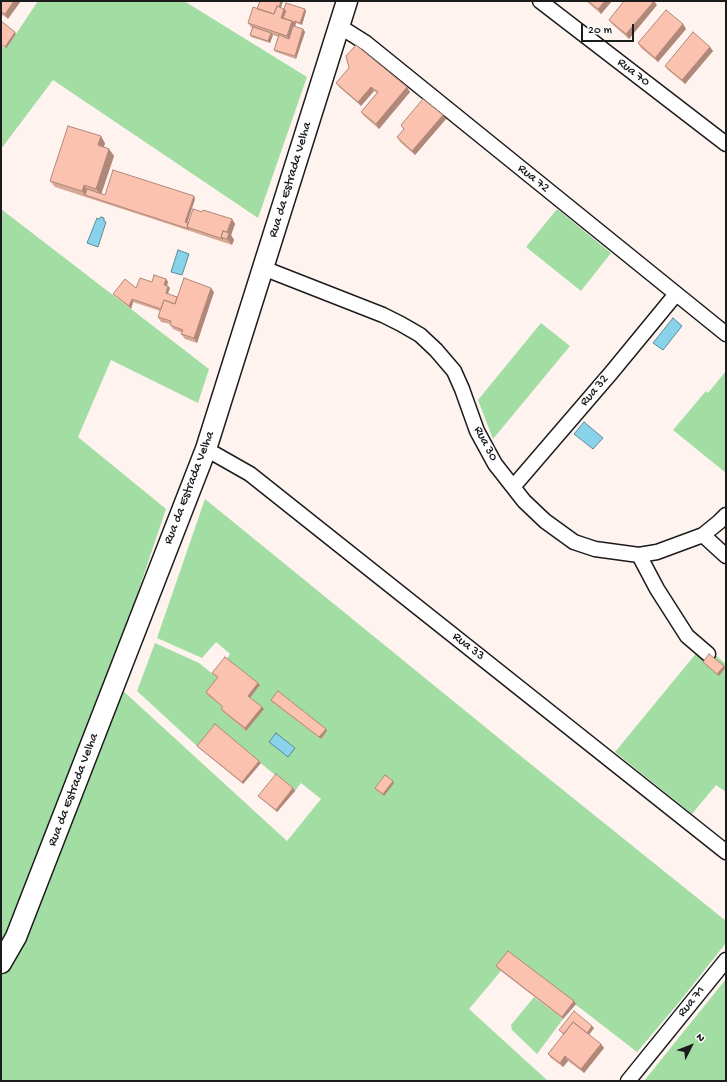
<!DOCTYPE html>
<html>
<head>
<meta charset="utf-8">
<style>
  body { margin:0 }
  #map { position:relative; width:727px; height:1082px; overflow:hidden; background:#fef3ef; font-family:"Gochi Hand",sans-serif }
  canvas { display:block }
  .frame { position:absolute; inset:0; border:2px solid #1c1c1c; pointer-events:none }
  .north { position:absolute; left:671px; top:1026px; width:40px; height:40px; -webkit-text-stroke:3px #fff; paint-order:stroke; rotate:48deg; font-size:11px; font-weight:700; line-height:16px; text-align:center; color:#1c1c1c }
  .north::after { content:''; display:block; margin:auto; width:14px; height:18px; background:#1c1c1c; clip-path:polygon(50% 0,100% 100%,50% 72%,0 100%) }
  .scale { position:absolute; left:581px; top:24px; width:53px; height:18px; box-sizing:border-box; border:2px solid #1c1c1c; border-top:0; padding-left:5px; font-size:12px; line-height:14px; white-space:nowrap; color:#1c1c1c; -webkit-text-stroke:3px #fff; paint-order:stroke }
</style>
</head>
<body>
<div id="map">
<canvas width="727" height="1082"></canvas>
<div class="frame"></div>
<div class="north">N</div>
<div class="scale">20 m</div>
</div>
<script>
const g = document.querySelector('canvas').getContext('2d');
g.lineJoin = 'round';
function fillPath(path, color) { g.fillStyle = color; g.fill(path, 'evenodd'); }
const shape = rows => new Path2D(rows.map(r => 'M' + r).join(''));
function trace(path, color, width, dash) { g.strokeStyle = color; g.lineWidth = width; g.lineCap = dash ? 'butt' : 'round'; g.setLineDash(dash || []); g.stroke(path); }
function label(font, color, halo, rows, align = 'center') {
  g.font = font + ' "Gochi Hand",sans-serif'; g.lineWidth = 3; g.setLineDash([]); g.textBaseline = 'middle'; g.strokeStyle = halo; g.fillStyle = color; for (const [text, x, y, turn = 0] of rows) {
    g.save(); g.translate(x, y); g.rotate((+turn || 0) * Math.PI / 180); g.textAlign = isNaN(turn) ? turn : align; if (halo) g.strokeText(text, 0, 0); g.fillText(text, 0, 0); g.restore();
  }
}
fillPath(shape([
  [38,1,184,1,307,77,258,218,53,80,1,149,1,45,6,49],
  [1,209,209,369,198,403,111,360,78,437,166,509,109,678,287,841,321,799,301,783,295,791,216,727,199,748,137,691,155,643,199,663,219,679,225,709,223,712,247,730,250,698,260,685,227,659,230,654,216,642,202,658,157,638,205,499,522,757,726,921,726,943,676,1006,637,1052,509,953,501,971,469,1009,548,1081,1,1081],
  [273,702,327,731,321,739],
  [557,209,611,253,581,291,526,247],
  [541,323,570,346,493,439,478,400],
  [726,371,726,473,673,430,706,391,708,393],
  [703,645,726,664,726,792,716,785,692,814,615,752],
  [726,979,726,1081,644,1081],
  [534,997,563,1019,537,1054,512,1030,511,1025]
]), '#a2dda4');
const water = shape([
  [101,217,104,218,104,221,106,222,98,247,87,243,97,218,99,219,101,217],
  [178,250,189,254,182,275,171,272,178,250],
  [673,318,682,326,663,350,653,343,673,318],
  [584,422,603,438,593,449,574,434,584,422],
  [276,733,295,748,288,757,269,742,276,733]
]);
fillPath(water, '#88d3e9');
trace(water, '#5d8a97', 1);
const street = shape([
  [540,1,726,144],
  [339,26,366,43,726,334],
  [263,268,383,315,401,324,420,335,436,350,454,371,462,389,477,431,495,464,524,501,545,521,574,542,595,549,639,555,657,552,703,535,719,522,726,515],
  [206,449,250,474,726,852],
  [513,487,611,373,676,294],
  [703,535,726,556],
  [639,555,657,589,687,636,708,654],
  [628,1081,726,960]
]);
const secondary = shape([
  [1,963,16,937,206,449,347,1]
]);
trace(street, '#1c1c1c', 17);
trace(secondary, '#1c1c1c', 23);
trace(street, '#fff', 14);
trace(secondary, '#fff', 20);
fillPath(shape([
  [1,1,8,19,1,14],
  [260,1,283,1,281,8,284,9,306,11,302,25,296,23,295,27,303,29,305,32,296,59,276,52,274,50,278,37,273,35,270,43,251,37,250,35,252,28,251,27,248,23,257,9],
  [586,1,612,1,601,14],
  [657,5,629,39,612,24,609,20],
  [683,24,686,29,658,62,641,48,638,43],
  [710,47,713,51,685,84,668,70,665,66],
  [349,68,410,92,379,129,364,116,361,112,377,93,374,91,361,106,339,87,336,83],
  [446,119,415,155,400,142,397,137,404,130,401,125],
  [105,143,104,147,109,149,114,156,101,194,105,195,194,196,195,199,187,223,188,223,202,212,232,219,235,224,231,235,234,240,232,245,190,231,55,187,50,181],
  [166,279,168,282,167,286,170,288,168,294,177,297,214,292,197,343,185,339,181,334,182,333,173,329,170,324,161,322,158,317,160,311,133,302,131,309,115,296,113,294,136,288,152,282],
  [703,662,725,668,719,676,705,664],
  [212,673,258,683,260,685,250,697,264,709,246,731,223,712,221,709,223,707,207,695,206,692,217,678],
  [271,700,326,729,327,731,321,739,272,702],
  [197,746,261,763,243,784,199,748],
  [394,783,384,796,376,790,375,788],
  [293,788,295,791,277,812,260,798,258,796],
  [496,966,576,1004,563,1019,497,968],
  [592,1026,594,1028,589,1035,601,1044,604,1048,584,1073,568,1061,563,1067,551,1058,548,1054,564,1035,559,1030]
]), '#d8a896');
fillPath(shape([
  [14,1,21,1,8,19,5,14],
  [281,1,283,1,277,19,276,17],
  [605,1,612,1,601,14,598,9],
  [654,1,657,5,629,39,626,34],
  [284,9,287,13,285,21,281,18],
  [305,9,306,11,302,25,300,23],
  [292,21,294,21,296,23,290,41,287,36],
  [683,24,686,29,658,62,655,58],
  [303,29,305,32,296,59,295,56],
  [15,32,16,34,6,49,5,47],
  [271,33,273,35,270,43,268,41],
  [710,47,713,51,685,84,682,80],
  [371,87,374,91,361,106,358,102],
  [407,87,410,92,379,129,376,124],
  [443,115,446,119,415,155,412,151],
  [101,136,105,143,102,152,98,145],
  [109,149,114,156,101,195,96,189],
  [84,185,89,192,85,195,82,191],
  [194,196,195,199,187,224,185,222],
  [232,219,235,224,231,235,234,240,232,245,227,239,227,234],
  [166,279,168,282,166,287,164,285],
  [168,286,170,288,167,295,166,293],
  [211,288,214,292,197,343,194,338],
  [132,299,133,302,131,309,129,306],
  [724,666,725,668,719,676,717,674],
  [258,683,260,685,250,698,248,696],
  [262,707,264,709,246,731,245,728],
  [326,729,327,731,321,739,319,737],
  [259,761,261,763,243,784,242,782],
  [393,781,394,783,384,796,383,794],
  [293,788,295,791,277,812,276,810],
  [574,1001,576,1004,563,1019,562,1017],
  [592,1026,594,1028,588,1036,587,1034],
  [601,1044,604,1048,584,1073,581,1069],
  [565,1056,568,1061,563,1067,560,1063]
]), '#b0887a');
const building = shape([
  [1,1,14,1,5,14,1,12,1,1],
  [260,1,281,1,279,7,277,6,274,14,257,9,260,1],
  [588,1,605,1,598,9,588,1],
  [624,1,654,1,626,34,609,20,624,1],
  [286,3,305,9,300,23,294,21,294,23,292,21,283,18,286,11,284,9,286,3],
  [277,6,284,9,281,18,292,21,287,36,248,23,253,7,274,14,277,6],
  [666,10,683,24,655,58,638,43,666,10],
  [1,21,15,32,5,47,1,44,1,21],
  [293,26,303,29,295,56,274,50,279,35,289,39,293,26],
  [253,27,271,33,268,41,250,35,253,27],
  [693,32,710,47,682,80,665,66,693,32],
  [356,45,407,87,376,124,361,112,378,92,371,87,358,102,336,83,349,68,346,56,356,45],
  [423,99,443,115,412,151,397,137,404,129,401,125,423,99],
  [68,126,101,136,98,145,109,149,96,189,84,185,82,191,50,181,68,126],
  [113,170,194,196,185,222,188,223,187,227,189,229,85,195,87,189,105,195,113,170],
  [193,209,202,212,203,210,232,219,227,232,223,231,221,237,223,239,187,227,193,209],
  [223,231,229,233,227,239,221,237,223,231],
  [154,275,166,279,164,285,168,286,166,293,177,297,175,304,164,300,161,309,132,299,129,306,113,294,125,279,136,288,140,278,152,282,154,275],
  [184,278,211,288,194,338,181,334,183,330,170,325,171,321,158,317,164,300,175,304,184,278],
  [709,654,724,666,717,674,703,662,709,654],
  [225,657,258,683,248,696,262,707,245,728,221,709,223,707,206,692,218,677,212,673,225,657],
  [278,691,326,729,319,737,271,700,278,691],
  [215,724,259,761,242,782,197,746,215,724],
  [276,774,293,788,276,810,258,796,276,774],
  [385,775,393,781,383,794,375,788,385,775],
  [508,951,574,1001,562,1017,496,966,508,951],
  [574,1011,592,1026,587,1033,573,1022,564,1034,559,1030,574,1011],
  [573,1022,601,1044,581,1069,565,1056,560,1063,548,1054,573,1022]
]);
fillPath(building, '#fbc3af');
trace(building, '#b0887a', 1);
label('13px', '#1c1c1c', '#fff', [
  ["Rua 70",633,73,38],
  ["Rua 72",533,179,39],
  ["Rua da Estrada Velha",291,180,-73],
  ["Rua 32",595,391,-50],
  ["Rua 30",485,444,62],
  ["Rua da Estrada Velha",190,488,-69],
  ["Rua 33",468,647,38],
  ["Rua da Estrada Velha",74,790,-69],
  ["Rua 71",692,1002,-51]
]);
</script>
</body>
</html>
